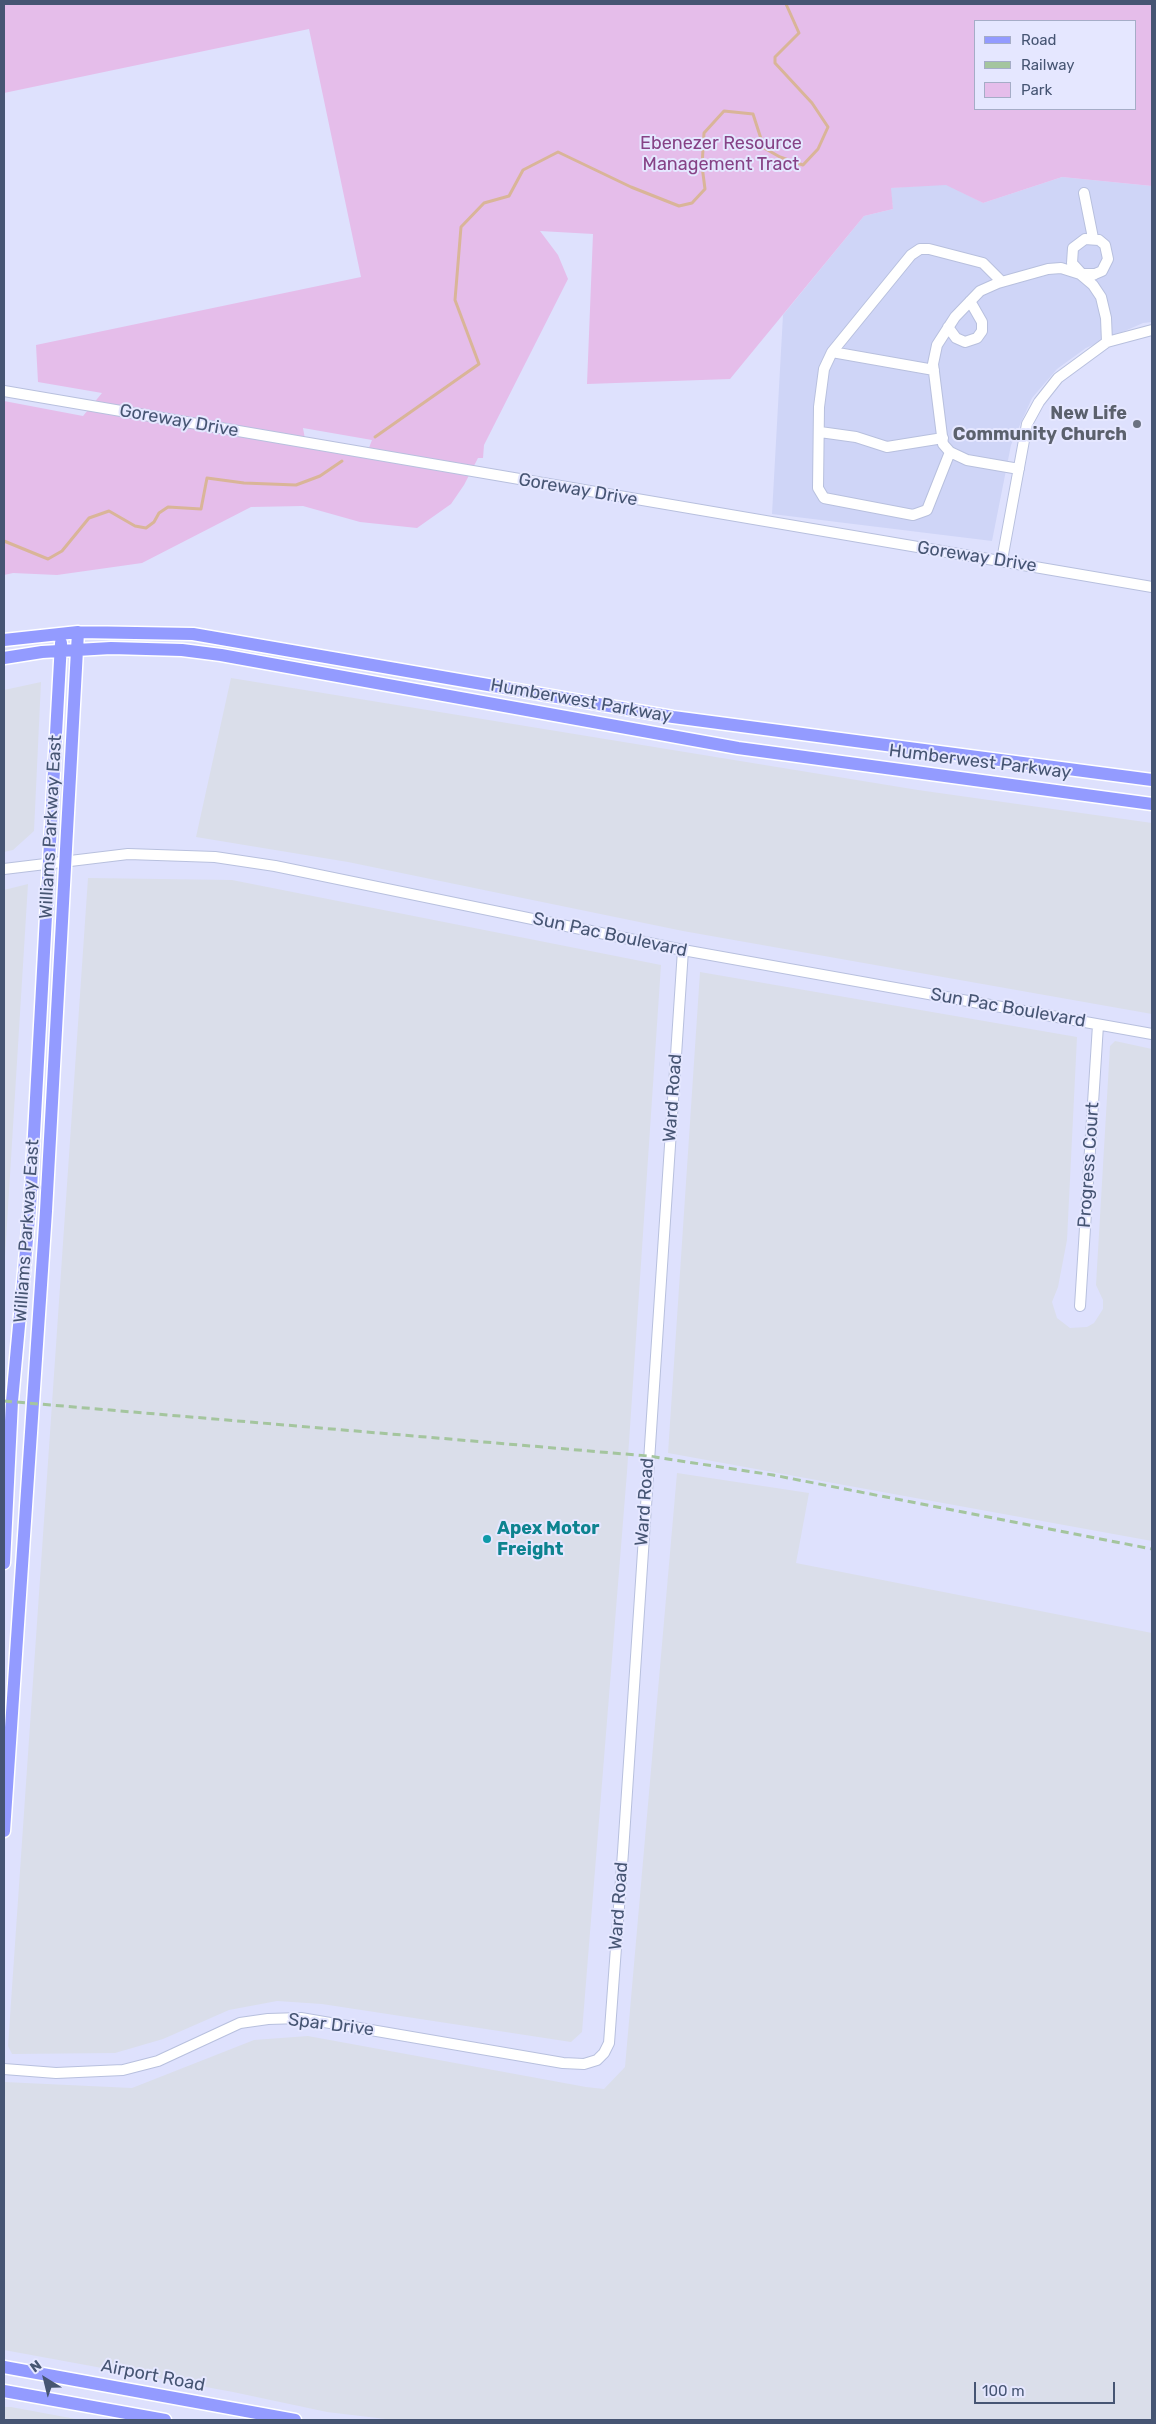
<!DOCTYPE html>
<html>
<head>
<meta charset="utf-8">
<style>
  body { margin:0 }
  #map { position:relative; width:1156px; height:2424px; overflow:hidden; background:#dee1fd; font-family:Rubik,sans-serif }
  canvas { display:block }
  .frame { position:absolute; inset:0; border:5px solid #465573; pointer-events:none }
  .legend { position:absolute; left:974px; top:20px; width:162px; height:90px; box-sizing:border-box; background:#e5e7ff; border:1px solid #a5adc7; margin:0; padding:6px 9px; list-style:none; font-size:15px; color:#465573 }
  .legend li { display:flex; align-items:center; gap:10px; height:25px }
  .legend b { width:25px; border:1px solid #a5adc7 }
  .north { position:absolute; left:20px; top:2354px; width:50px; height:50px; -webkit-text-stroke:4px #e5e7ff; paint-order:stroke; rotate:324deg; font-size:14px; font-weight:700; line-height:20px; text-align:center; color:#465573 }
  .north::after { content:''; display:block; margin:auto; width:18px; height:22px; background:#465573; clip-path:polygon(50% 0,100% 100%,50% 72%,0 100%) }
  .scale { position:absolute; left:974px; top:2382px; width:141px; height:22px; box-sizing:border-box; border:2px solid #465573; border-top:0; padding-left:6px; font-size:15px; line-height:18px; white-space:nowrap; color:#465573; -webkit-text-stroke:4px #e5e7ff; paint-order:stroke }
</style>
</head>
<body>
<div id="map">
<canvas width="1156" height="2424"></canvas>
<div class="frame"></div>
<ul class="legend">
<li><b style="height:6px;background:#939bff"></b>Road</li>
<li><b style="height:6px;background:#a4c59e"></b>Railway</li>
<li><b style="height:14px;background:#e5bdea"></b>Park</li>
</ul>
<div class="north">N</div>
<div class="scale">100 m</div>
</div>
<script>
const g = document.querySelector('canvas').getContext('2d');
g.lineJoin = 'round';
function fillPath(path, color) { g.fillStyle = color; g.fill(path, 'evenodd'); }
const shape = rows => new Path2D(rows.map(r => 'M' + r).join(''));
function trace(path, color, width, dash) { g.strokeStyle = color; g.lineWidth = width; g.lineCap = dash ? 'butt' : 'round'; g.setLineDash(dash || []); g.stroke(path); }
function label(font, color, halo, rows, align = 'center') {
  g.font = font + ' Rubik,sans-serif'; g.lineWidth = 4; g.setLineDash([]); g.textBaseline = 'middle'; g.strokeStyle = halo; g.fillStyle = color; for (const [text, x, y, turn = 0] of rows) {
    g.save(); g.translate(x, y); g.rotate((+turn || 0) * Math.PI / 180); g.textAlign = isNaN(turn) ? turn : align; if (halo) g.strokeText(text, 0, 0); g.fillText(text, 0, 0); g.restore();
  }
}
fillPath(shape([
  [1062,177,1152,186,1152,322,1143,323,1086,348,1057,369,1032,398,1011,445,992,541,772,514,783,315,864,216,893,209,890,188,946,184,983,203]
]), '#cfd5f7');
fillPath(shape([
  [231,678,918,790,1152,823,1152,1014,683,931,348,862,196,837],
  [41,682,34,831,13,850,4,852,4,690],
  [88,878,232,880,661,965,627,1472,582,2032,571,2042,322,2004,277,2001,229,2010,163,2039,115,2053,12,2054,8,2046],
  [28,884,4,1272,4,890],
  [700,972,1077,1037,1067,1240,1058,1287,1052,1302,1057,1318,1070,1328,1087,1327,1094,1323,1103,1309,1103,1300,1096,1285,1110,1046,1115,1041,1152,1049,1152,1541,668,1453],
  [677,1473,809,1493,796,1563,1152,1633,1152,2420,394,2420,327,2412,233,2392,4,2350,4,2082,132,2088,254,2040,308,2036,586,2087,604,2089,625,2067],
  [4,2407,11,2407,81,2420,4,2420]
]), '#dadeea');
fillPath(shape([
  [4,4,1152,4,1152,186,1062,177,983,203,946,185,891,188,893,209,864,216,730,379,587,384,593,234,540,231,558,255,568,279,484,445,483,458,478,458,464,485,451,504,417,528,360,522,303,506,251,507,142,563,57,575,13,573,4,575,4,401,83,416,102,393,38,382,36,345,361,277,309,29,4,93],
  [975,21,1135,21,1135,109,975,109],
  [303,428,372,440,367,453,305,439]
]), '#e5bdea');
trace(shape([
  [375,437,479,364,455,300,461,227,484,203,509,196,523,170,558,152,631,187,679,206,692,203,705,189,702,166,704,133,724,111,753,114,764,148,780,157,803,165,818,149,828,127,812,103,775,63,775,57,799,33,786,4],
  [4,541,48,559,62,551,89,518,109,511,135,526,146,528,154,522,159,513,168,507,201,509,207,478,244,483,296,485,320,476,342,461]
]), '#d9b598', 3);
const minor = shape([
  [1084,193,1093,238],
  [1085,278,1095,274,1102,271,1108,259,1105,245,1099,240,1085,239,1073,248,1072,263,1082,274,1095,274],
  [948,327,956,338,965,342,977,338,982,331,982,322,970,301],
  [832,352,911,255,920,249,929,249,983,263,1002,282],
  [934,370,832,352,824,369,819,407,818,488,824,498,913,515,927,510,950,452],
  [4,391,1152,587],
  [820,432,856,437,887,447,943,438],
  [1019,469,967,460,950,452,943,444,933,364,937,345,955,317,980,291,998,283,1048,269,1061,268,1080,274,1093,285,1101,297,1106,318,1107,342],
  [1002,560,1027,424,1039,402,1058,378,1107,342,1152,330],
  [4,869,128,854,215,857,275,866,683,950,1152,1034],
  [1080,1306,1098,1025],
  [4,2069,56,2073,123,2070,158,2061,240,2023,268,2019,301,2018,563,2063,584,2064,597,2060,604,2053,609,2043,623,1852,683,950]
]);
const major = shape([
  [4,640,78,632,193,634,673,717,1152,780],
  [4,658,42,652,111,648,182,650,221,655,738,748,1152,804],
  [4,1563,12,1401,30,1207,61,643],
  [4,1831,46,1211,78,632],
  [4,2367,295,2420],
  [4,2391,165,2420]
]);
trace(minor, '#b8c0de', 12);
trace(major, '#fff', 15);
trace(minor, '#fff', 10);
trace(major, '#939bff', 12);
trace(shape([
  [4,1401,648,1456,773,1475,1152,1549]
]), '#a4c59e', 3, [8, 5]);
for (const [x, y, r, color] of [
  [1137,424,5,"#6b7280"],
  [487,1539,5,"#0f9aa8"]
]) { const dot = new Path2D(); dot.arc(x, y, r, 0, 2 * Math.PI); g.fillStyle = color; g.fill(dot); trace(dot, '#e5e7ff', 2); }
label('18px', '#864286', '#e5e7ff', [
  ["Ebenezer Resource",721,144],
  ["Management Tract",721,165]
]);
label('bold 18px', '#5b616d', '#e5e7ff', [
  ["New Life",1127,414],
  ["Community Church",1127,435]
], 'right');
label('18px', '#465573', '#e5e7ff', [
  ["Goreway Drive",179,421,10],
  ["Goreway Drive",578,490,10],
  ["Goreway Drive",977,557,9],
  ["Humberwest Parkway",581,701,10],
  ["Humberwest Parkway",980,762,7],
  ["Williams Parkway East",51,827,-87],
  ["Sun Pac Boulevard",610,935,12],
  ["Sun Pac Boulevard",1008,1008,10],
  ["Ward Road",673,1098,-86],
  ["Progress Court",1089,1165,-86],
  ["Williams Parkway East",27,1231,-86],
  ["Ward Road",645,1502,-86],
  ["Ward Road",619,1906,-86],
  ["Spar Drive",331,2025,7],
  ["Airport Road",153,2376,11]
]);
label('bold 18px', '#0d838f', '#e5e7ff', [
  ["Apex Motor",497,1529],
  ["Freight",497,1550]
], 'left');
</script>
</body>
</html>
